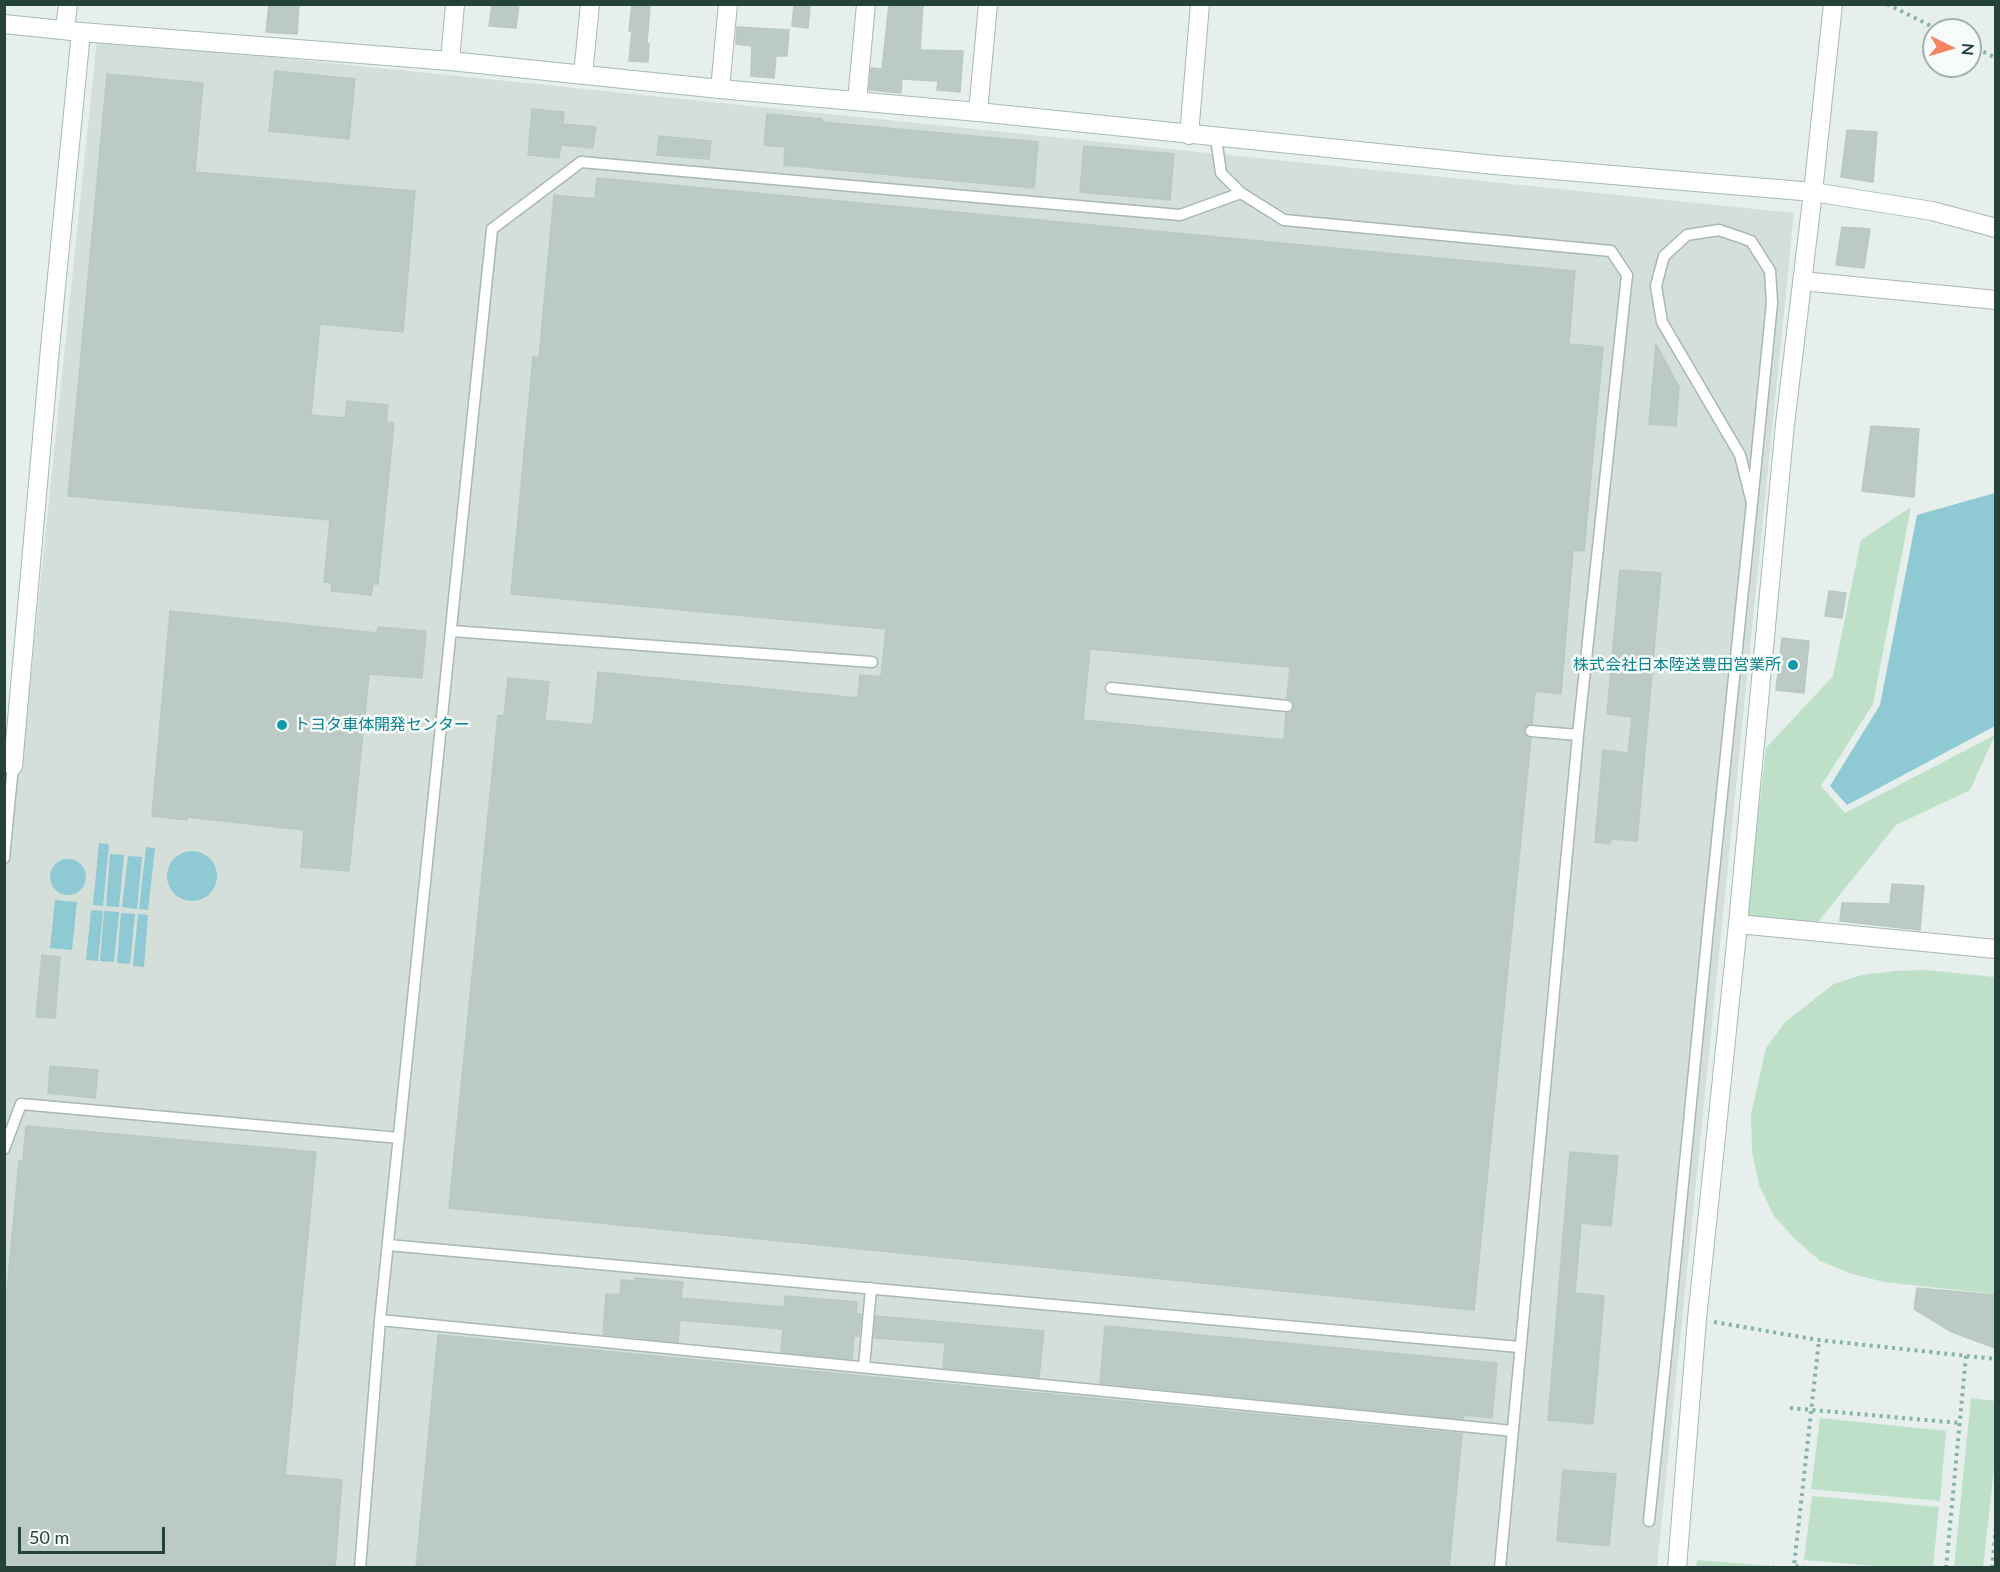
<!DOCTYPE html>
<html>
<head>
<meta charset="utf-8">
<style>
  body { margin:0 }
  #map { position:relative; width:2000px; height:1572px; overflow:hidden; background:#e6efeb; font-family:Lato,sans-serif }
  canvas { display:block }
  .frame { position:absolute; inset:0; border:6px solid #24423a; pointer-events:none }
  .north { position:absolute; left:1922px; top:18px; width:60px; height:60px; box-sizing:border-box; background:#f7fbf9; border:2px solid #a3b1ad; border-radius:50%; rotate:95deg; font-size:16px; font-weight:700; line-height:24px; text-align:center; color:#24423a }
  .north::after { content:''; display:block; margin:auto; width:21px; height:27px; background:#f4845f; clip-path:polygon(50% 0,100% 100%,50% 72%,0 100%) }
  .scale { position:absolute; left:18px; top:1527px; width:147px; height:27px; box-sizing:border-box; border:3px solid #24423a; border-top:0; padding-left:8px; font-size:18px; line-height:21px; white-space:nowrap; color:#24423a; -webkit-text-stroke:4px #f7fbf9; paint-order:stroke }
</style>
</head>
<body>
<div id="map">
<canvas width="2000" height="1572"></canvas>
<div class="frame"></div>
<div class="north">N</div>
<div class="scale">50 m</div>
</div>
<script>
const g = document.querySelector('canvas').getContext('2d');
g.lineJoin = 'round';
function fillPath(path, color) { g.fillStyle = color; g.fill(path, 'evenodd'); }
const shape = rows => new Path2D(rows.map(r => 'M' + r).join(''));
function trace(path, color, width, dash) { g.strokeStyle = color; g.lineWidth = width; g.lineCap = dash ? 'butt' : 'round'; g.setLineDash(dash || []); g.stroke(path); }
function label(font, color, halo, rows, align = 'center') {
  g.font = font + ' Lato,"Noto Sans JP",sans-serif'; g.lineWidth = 5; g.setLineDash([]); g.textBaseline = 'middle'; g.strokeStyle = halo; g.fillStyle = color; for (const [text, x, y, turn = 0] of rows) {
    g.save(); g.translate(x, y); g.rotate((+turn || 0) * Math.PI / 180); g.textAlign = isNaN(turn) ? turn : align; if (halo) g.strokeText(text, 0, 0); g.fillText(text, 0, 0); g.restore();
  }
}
fillPath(shape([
  [97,39,1794,213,1657,1567,5,1567,4,772,22,759]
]), '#d4dfda');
fillPath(shape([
  [1911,507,1873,704,1821,786,1845,813,1995,735,1970,790,1896,825,1817,923,1747,916,1766,748,1833,676,1861,540],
  [1926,970,1995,977,1995,1294,1884,1282,1852,1274,1820,1261,1795,1239,1774,1216,1759,1185,1752,1151,1751,1115,1766,1048,1785,1022,1834,984,1862,975,1895,971],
  [1971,1398,1995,1401,1995,1460,1983,1567,1954,1567],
  [1820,1418,1946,1431,1940,1501,1811,1489],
  [1812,1496,1939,1507,1933,1567,1889,1567,1804,1560],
  [1697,1560,1772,1566,1778,1567,1696,1567]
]), '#bfe0c8');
fillPath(shape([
  [1995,493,1995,726,1847,805,1830,786,1880,705,1917,515],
  [99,843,109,844,103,906,93,905],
  [146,847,155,848,148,910,139,909],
  '167 876a25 25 0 1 1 50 0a25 25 0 1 1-50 0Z',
  [110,854,124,855,119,907,106,906],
  [128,856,142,857,137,909,122,907],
  '50 877a18 18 0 1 1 36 0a18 18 0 1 1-36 0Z',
  [55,900,77,902,72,950,50,948],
  [91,910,103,911,98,961,86,960],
  [104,911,119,912,114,962,100,961],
  [121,913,135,914,130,964,117,963],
  [138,914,148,915,144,967,133,966]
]), '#8ec9d4');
const building = shape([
  [269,4,299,4,297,34,266,32,269,4],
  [492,4,519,4,516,28,489,26,492,4],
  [632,4,650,4,647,43,649,44,648,62,629,61,632,31,629,31,632,4],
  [794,4,810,4,808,28,792,26,794,4],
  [889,4,923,4,920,50,963,51,960,92,937,90,938,81,902,79,901,93,869,90,871,68,882,69,889,4],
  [737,27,789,30,787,56,776,56,774,78,751,76,752,46,736,44,737,27],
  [275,71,355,79,349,139,269,131,275,71],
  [107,74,203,83,195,172,415,191,403,332,320,324,311,415,345,418,347,401,388,405,386,422,394,423,378,584,373,584,371,595,331,591,332,583,324,582,330,520,68,496,107,74],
  [532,109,564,112,563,124,596,127,593,148,561,145,559,158,528,155,532,109],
  [767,114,822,119,822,122,1038,142,1034,188,784,165,785,147,764,145,767,114],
  [1847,130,1877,132,1873,182,1841,177,1847,130],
  [659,136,711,141,709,159,657,155,659,136],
  [1084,146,1174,154,1170,200,1080,192,1084,146],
  [597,178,1575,271,1569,344,1603,347,1584,551,1573,550,1561,694,1535,691,1532,724,1527,725,1524,730,1525,735,1531,738,1474,1310,449,1208,498,715,504,716,508,678,549,682,545,720,593,725,598,672,858,698,860,675,881,677,886,629,511,594,533,357,539,358,554,195,595,199,597,178],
  [1090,649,1290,667,1287,698,1292,700,1294,706,1293,711,1286,713,1284,740,1083,720,1090,649],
  [1842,227,1870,229,1864,268,1836,265,1842,227],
  [1656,344,1679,387,1676,426,1649,424,1656,344],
  [1871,426,1919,429,1914,497,1862,491,1871,426],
  [1620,570,1661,573,1637,841,1611,839,1610,844,1595,842,1603,750,1628,753,1632,717,1607,714,1620,570],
  [1829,591,1846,593,1842,618,1825,616,1829,591],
  [170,611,377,633,378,627,426,631,422,678,369,674,349,871,301,867,304,830,187,817,187,820,152,816,170,611],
  [1782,638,1809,641,1804,693,1776,690,1782,638],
  [1892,884,1924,886,1920,930,1840,921,1842,903,1890,904,1892,884],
  [42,955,60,957,55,1018,36,1017,42,955],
  [50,1066,98,1070,95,1098,48,1093,50,1066],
  [26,1126,316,1152,285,1475,342,1480,335,1568,4,1568,4,1323,19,1161,23,1161,26,1126],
  [1570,1152,1618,1156,1611,1226,1581,1223,1575,1293,1604,1296,1593,1424,1548,1420,1570,1152],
  [635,1278,683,1282,681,1298,784,1307,785,1296,857,1302,856,1314,861,1314,859,1336,854,1336,852,1359,781,1352,783,1329,680,1320,678,1342,603,1334,606,1294,620,1295,621,1280,635,1281,635,1278],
  [1917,1288,1995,1295,1995,1348,1952,1332,1914,1309,1917,1288],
  [876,1316,1044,1331,1039,1377,943,1368,945,1343,874,1338,876,1316],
  [1105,1326,1497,1363,1492,1418,1464,1415,1463,1419,1100,1383,1105,1326],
  [438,1335,1462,1434,1449,1568,416,1568,438,1335],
  [1563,1470,1616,1474,1609,1546,1557,1541,1563,1470]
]);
fillPath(building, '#bbcac4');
trace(building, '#b8c9c2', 1.5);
const lane = shape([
  [1216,138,1221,173,1241,193],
  [452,631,872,662],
  [1111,688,1287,706],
  [1531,731,1578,735],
  [4,858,13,766],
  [4,1149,21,1104,399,1138],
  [388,1245,1519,1347],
  [380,1320,1513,1431],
  [864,1367,871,1288],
  [1649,1521,1669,1326,1709,919,1752,503,1772,303,1770,271,1751,241,1719,230,1687,235,1664,256,1656,286,1662,322,1740,455,1752,503],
  [360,1568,380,1320,492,229,581,162,1180,215,1241,193,1284,220,1611,251,1627,275,1578,735,1500,1568]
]);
const street = shape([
  [65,30,68,4],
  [450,61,455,4],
  [583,75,590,4],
  [720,89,728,4],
  [857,101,866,4],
  [978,112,988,4],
  [1189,135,1200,4],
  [1813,192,1833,4],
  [1802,281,1996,300],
  [1738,924,1996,949]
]);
const secondary = shape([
  [4,24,81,32,450,61,720,89,978,112,1495,165,1813,192,1932,211,1996,228],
  [13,766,50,348,81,32],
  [1677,1568,1697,1319,1738,924,1785,424,1813,192]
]);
trace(lane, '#a8b8b2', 13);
trace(street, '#a8b8b2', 20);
trace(secondary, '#a4bbb3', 20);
trace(shape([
  [1887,4,1939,30],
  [1970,45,1996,58],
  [1714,1322,1819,1340,1996,1359],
  [1790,1408,1960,1423],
  [1772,1566,1773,1568],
  [1806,1568,1794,1566,1819,1340],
  [1946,1568,1966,1356],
  [1992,1568,1996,1526]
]), '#86b3a5', 4, [3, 4.5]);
trace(lane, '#fff', 10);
trace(street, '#fff', 18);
trace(secondary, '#fff', 18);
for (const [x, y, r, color] of [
  [1793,665,6,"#0f9aa8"],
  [282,725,6,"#0f9aa8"]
]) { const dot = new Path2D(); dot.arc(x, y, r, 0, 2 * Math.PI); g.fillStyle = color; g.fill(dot); trace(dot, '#f7fbf9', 2); }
label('16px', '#0d838f', '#f7fbf9', [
  ["株式会社日本陸送豊田営業所",1781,665],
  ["トヨタ車体開発センター",294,725,"left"]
], 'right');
</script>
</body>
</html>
